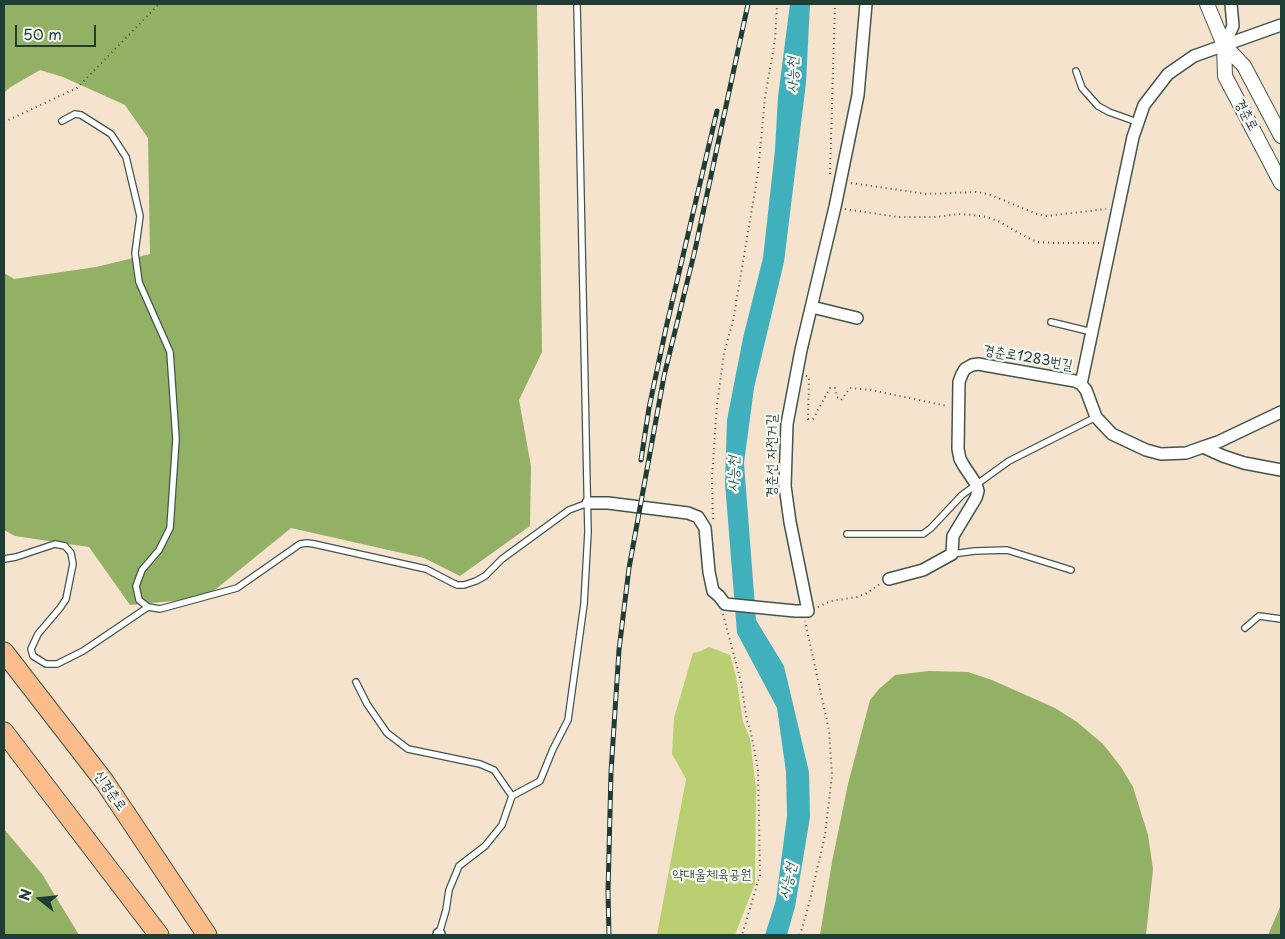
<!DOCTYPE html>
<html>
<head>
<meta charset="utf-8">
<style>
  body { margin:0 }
  #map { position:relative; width:1285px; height:939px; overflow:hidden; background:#f5e3ce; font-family:"Playpen Sans",sans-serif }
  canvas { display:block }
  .frame { position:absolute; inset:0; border:5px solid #1f3d34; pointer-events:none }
  .north { position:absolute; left:15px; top:874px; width:50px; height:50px; -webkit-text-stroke:4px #f6f6f2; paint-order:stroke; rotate:286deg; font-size:14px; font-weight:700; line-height:20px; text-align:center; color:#1f3d34 }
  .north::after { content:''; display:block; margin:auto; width:18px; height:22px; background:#1f3d34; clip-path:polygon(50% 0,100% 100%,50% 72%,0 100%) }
  .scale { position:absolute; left:15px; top:25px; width:81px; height:22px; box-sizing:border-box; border:2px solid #1f3d34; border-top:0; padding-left:6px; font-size:15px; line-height:18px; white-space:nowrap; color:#1f3d34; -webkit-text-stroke:4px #f6f6f2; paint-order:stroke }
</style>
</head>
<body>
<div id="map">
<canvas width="1285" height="939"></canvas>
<div class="frame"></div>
<div class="north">N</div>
<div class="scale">50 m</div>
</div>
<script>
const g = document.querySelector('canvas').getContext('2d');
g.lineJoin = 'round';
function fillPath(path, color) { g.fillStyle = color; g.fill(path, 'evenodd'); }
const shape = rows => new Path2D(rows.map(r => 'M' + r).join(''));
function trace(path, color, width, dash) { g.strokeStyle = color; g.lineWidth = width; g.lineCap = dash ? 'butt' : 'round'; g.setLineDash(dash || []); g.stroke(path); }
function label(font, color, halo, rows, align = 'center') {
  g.font = font + ' "Playpen Sans","Poor Story",sans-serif'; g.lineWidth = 4.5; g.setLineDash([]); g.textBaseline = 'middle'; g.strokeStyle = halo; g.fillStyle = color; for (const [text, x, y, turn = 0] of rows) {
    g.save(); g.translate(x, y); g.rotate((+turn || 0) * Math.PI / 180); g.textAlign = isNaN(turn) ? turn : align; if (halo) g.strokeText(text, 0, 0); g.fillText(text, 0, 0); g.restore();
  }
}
fillPath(shape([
  [709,647,730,655,736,676,743,722,750,738,756,789,755,883,735,935,657,935,686,779,672,754,674,718,693,653,701,651]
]), '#bace72');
fillPath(shape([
  [4,4,537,4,542,352,519,400,531,466,530,526,460,576,424,558,291,528,205,598,130,605,89,547,15,536,4,530,4,273,14,279,96,267,150,254,148,138,125,105,63,77,40,70,9,88,4,93],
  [929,671,968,672,992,680,1055,708,1077,722,1103,744,1121,767,1133,787,1148,835,1153,869,1146,935,820,935,832,862,848,784,870,700,879,689,895,675],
  [4,829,42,874,79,935,4,935],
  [1281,902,1281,935,1268,935,1280,907]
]), '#93b164');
fillPath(shape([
  [790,4,810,4,806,83,784,262,754,388,744,463,756,620,784,666,809,772,810,817,795,907,787,935,765,935,776,900,787,816,786,772,777,708,737,633,725,483,727,420,743,338,763,258,775,150,778,97]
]), '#41b0bd');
const service = shape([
  [1076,71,1082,88,1098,106,1109,112,1137,122],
  [62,121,75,114,81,115,111,134,126,157,140,216,135,253,139,282,170,352,176,439,170,528,159,550,142,570,136,586,139,600,148,607],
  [1051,322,1092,332],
  [847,534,923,534,931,528,962,495,1009,461,1096,417],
  [952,554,975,551,1007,550,1071,570],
  [4,559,16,557,55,544,65,546,71,553,73,564,66,599,60,608,38,634,31,649,33,656,46,664,57,664,83,651,148,607,160,609,237,588,300,544,307,543,314,544,426,569,451,582,457,585,464,585,476,581,485,576,502,559,569,510,588,503],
  [1245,628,1259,616,1281,619],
  [356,682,367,704,387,733,408,749,480,764,494,770,512,796],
  [439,934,446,910,449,890,459,866,485,846,502,825,512,796,540,781,553,749,568,720,584,604,588,532,577,4]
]);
const minor = shape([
  [1224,45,1233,26,1231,4],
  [812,307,857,318],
  [1081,384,1133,137,1144,105,1168,74,1194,56,1281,25],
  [1203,447,1223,456,1244,463,1281,470],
  [588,503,608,503,688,513,698,517,705,528,709,572,713,591,719,596,725,604,795,611,808,611,790,522,785,486,787,424,801,350,835,207,858,95,866,4],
  [889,579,923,570,952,554,953,536,976,498,978,491,976,484,964,466,960,459,958,449,959,382,962,374,965,369,972,365,978,364,1075,381,1081,384,1086,390,1096,417,1112,434,1146,450,1161,454,1186,453,1203,447,1218,442,1281,412],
  [439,935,439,934]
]);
const tertiary = shape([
  [1207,4,1224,45,1225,76,1281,183],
  [1224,45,1244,66,1281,136]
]);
const trunk = shape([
  [4,652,104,781,207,935],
  [4,732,159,935]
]);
trace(service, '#3f564b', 8);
trace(minor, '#3f564b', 14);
trace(tertiary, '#3f564b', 16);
trace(trunk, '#3f564b', 21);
trace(shape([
  [4,122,77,88,159,4],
  [830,174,835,4],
  [851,183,927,194,976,192,988,194,1037,214,1046,216,1106,209],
  [845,209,898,217,937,217,958,214,973,215,986,217,998,221,1028,238,1037,242,1055,243,1101,243],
  [806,376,809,377,808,419,813,419,830,388,835,388,837,397,841,400,850,388,871,390,947,406],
  [713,519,712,478,717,405,724,353,733,321,758,173,765,97,775,40,777,4],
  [818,607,831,601,857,597,867,593,880,584],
  [723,614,741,682,747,721,750,728,758,769,760,875,742,935],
  [800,935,809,904,825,835,832,776,829,730,805,621]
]), '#3f564b', 2, [1, 4]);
trace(service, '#fff', 5.5);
trace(minor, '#fff', 11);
trace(tertiary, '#fff', 14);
trace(trunk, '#f9bc8a', 19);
const rail = shape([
  [641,460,649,408,666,328,717,111],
  [609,935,608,892,611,772,619,650,629,568,664,376,695,250,748,4]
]);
trace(rail, '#1f3d34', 5);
trace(rail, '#f6f6f2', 3, [9]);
label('14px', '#1f3d34', '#f6f6f2', [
  ["경춘로",1246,115,62],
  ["경춘로1283번길",1028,358,10],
  ["경춘선 자전거길",772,456,-90],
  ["신경춘로",110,791,55]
]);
label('14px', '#3e5a40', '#f6f6f2', [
  ["약대울체육공원",712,875]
]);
label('italic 15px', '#29605d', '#f6f6f2', [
  ["사능천",793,75,-89],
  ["사능천",734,474,-89],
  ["사능천",788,881,-77]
]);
</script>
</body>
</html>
